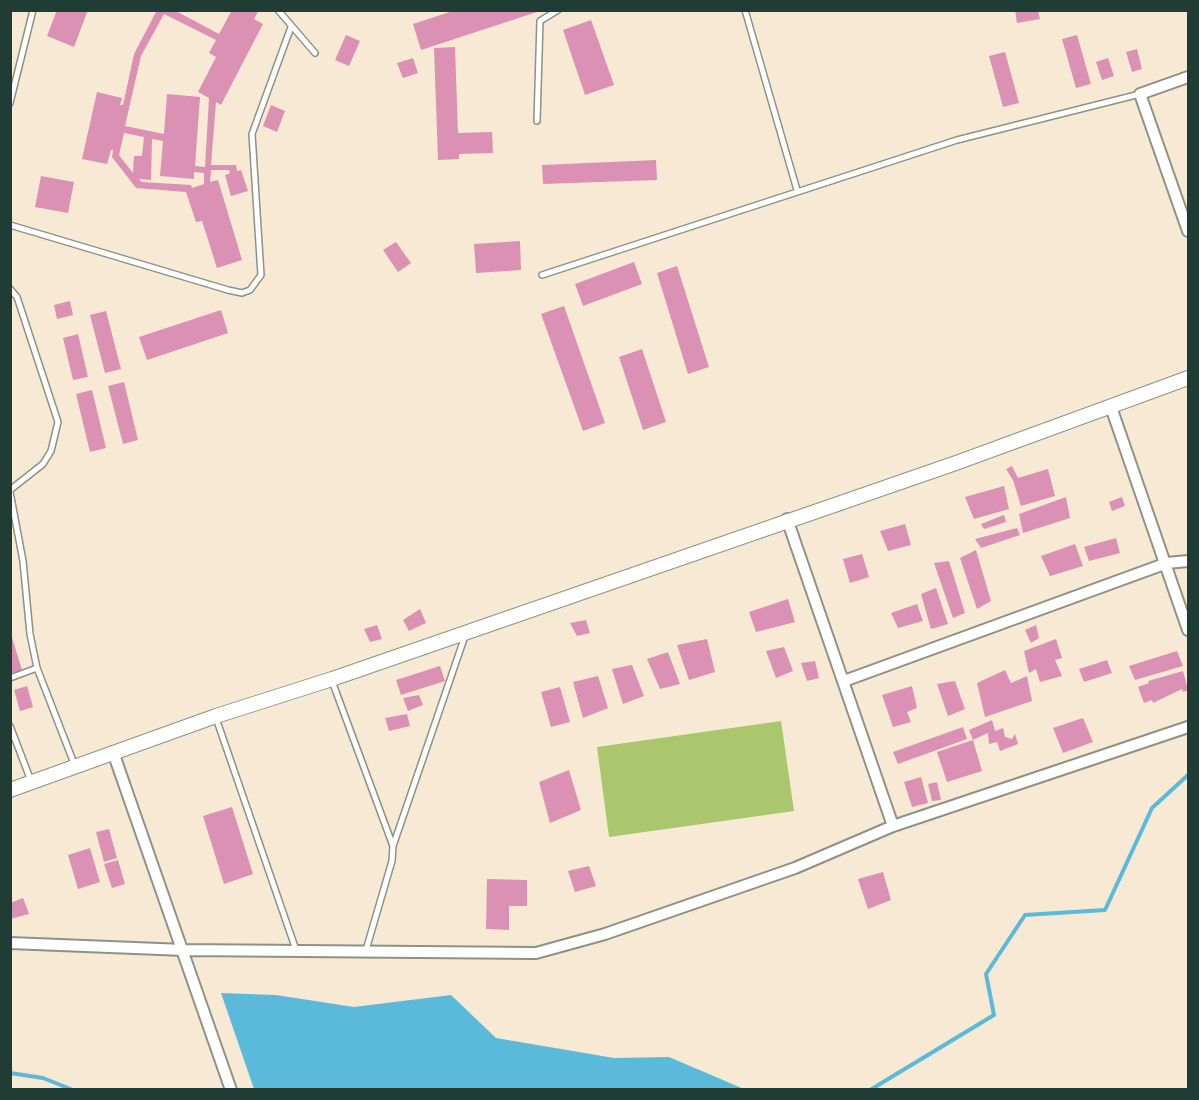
<!DOCTYPE html>
<html>
<head>
<meta charset="utf-8">
<style>
  body { margin:0 }
  #map { position:relative; width:1199px; height:1100px; overflow:hidden; background:#f7e9d3; font-family:"Shantell Sans",sans-serif }
  canvas { display:block }
  .frame { position:absolute; inset:0; border:12px solid #1f3d34; pointer-events:none }
</style>
</head>
<body>
<div id="map">
<canvas width="1199" height="1100"></canvas>
<div class="frame"></div>
</div>
<script>
const g = document.querySelector('canvas').getContext('2d');
g.lineJoin = 'round';
function fillPath(path, color) { g.fillStyle = color; g.fill(path, 'evenodd'); }
const shape = rows => new Path2D(rows.map(r => 'M' + r).join(''));
function trace(path, color, width, dash) { g.strokeStyle = color; g.lineWidth = width; g.lineCap = dash ? 'butt' : 'round'; g.setLineDash(dash || []); g.stroke(path); }
fillPath(shape([
  [781,721,794,811,609,837,597,747]
]), '#aac76d');
fillPath(shape([
  [221,993,276,995,354,1007,451,995,496,1038,614,1058,669,1057,744,1089,254,1089]
]), '#5bb9d9');
trace(shape([
  [10,1073,43,1078,73,1090],
  [870,1090,994,1015,986,974,1025,915,1105,910,1152,808,1188,775]
]), '#5bb9d9', 4);
fillPath(shape([
  [57,10,88,10,74,47,47,36],
  [157,10,174,10,219,34,232,10,259,10,254,19,263,24,221,105,216,102,211,165,236,165,237,171,241,170,248,191,231,196,225,175,230,173,229,170,211,170,210,182,218,180,242,260,217,268,202,221,196,222,186,192,136,188,112,157,113,150,111,150,107,164,82,159,97,92,122,98,120,105,123,105,134,54],
  [164,14,216,40,209,53,216,57,198,92,209,98,205,167,195,166,200,97,167,94,164,134,125,126,141,56],
  [124,133,144,137,142,156,134,156,133,173,119,155],
  [152,139,163,141,160,176,194,179,194,172,204,173,204,184,192,188,191,185,142,182,139,179,151,180],
  [456,10,540,10,540,11,421,50,413,24],
  [1015,10,1038,10,1040,19,1017,23],
  [591,20,614,85,585,95,563,30],
  [346,35,360,41,349,66,335,60],
  [1077,35,1091,84,1076,88,1062,39],
  [455,47,458,133,492,132,493,153,459,154,459,159,438,160,434,48],
  [1137,49,1142,69,1132,72,1126,52],
  [1005,52,1019,103,1003,107,989,56],
  [413,58,418,73,403,78,397,63],
  [1108,58,1114,76,1102,80,1096,62],
  [271,105,285,111,277,132,263,126],
  [656,160,657,180,543,184,542,165],
  [41,176,74,182,68,213,35,207],
  [520,241,521,270,476,273,474,244],
  [396,242,411,263,398,272,383,250],
  [634,262,642,284,583,306,575,284],
  [677,266,709,367,688,374,657,273],
  [70,301,73,315,57,319,54,305],
  [564,306,605,423,583,431,541,314],
  [221,310,228,333,147,360,139,337],
  [106,311,121,369,105,373,90,315],
  [78,334,88,377,73,380,63,338],
  [642,349,666,422,643,430,619,357],
  [124,382,138,440,123,444,108,386],
  [92,390,106,448,90,452,76,394],
  [1012,466,1018,478,1048,469,1055,496,1021,506,1013,480,1006,469],
  [1004,486,1009,509,974,519,965,497],
  [1066,497,1070,518,1023,533,1019,514],
  [1122,497,1125,506,1112,511,1109,502],
  [1004,515,1006,522,984,529,981,524],
  [905,524,911,545,888,551,880,531],
  [1017,528,1020,535,981,548,975,539],
  [1116,538,1120,553,1089,561,1084,547],
  [1075,544,1083,566,1050,576,1041,556],
  [976,550,991,601,977,609,960,558],
  [862,554,869,577,850,583,843,559],
  [949,561,965,613,953,618,934,563],
  [936,588,948,624,931,629,921,594],
  [788,599,795,622,756,632,749,612],
  [917,604,923,621,898,628,891,613],
  [420,609,426,623,409,631,403,620],
  [586,620,590,633,577,636,570,623],
  [377,625,382,639,370,642,364,629],
  [1036,625,1039,638,1031,643,1025,630],
  [11,634,22,670,12,673,10,668],
  [707,639,715,672,689,680,677,645],
  [1056,639,1062,658,1055,660,1062,676,1040,682,1036,669,1029,673,1024,651],
  [784,647,793,671,776,678,766,651],
  [1177,651,1183,666,1135,680,1129,666],
  [668,652,680,684,660,689,647,659],
  [1107,660,1112,673,1084,682,1079,669],
  [815,661,819,678,807,681,801,663],
  [632,665,644,696,623,704,612,669],
  [440,666,445,681,401,695,396,680],
  [1005,670,1011,683,1027,676,1032,701,985,717,977,683],
  [1183,671,1188,690,1183,692,1182,689,1153,703,1152,700,1144,703,1138,687,1149,683,1148,681],
  [598,676,608,708,583,718,573,682],
  [955,681,965,709,948,716,937,684],
  [27,686,33,707,20,711,14,690],
  [912,686,917,708,907,712,911,722,893,727,882,695],
  [560,687,570,722,551,727,541,692],
  [419,695,423,705,408,711,403,698],
  [407,714,410,726,389,731,385,718],
  [1083,718,1093,742,1063,753,1053,728],
  [992,720,995,731,1003,728,1005,737,1012,739,1015,734,1018,744,1000,751,997,742,989,744,988,733,973,740,969,730],
  [963,727,967,739,898,764,893,752],
  [973,740,982,771,947,782,937,752],
  [569,770,581,810,550,823,539,782],
  [921,777,928,803,912,807,904,782],
  [937,782,941,800,932,801,928,784],
  [232,807,253,874,224,884,203,816],
  [109,829,117,858,104,862,96,832],
  [90,848,100,882,78,889,68,855],
  [118,860,125,884,112,888,104,864],
  [589,866,596,886,575,892,568,871],
  [883,872,891,900,868,909,858,879],
  [487,879,527,880,527,906,509,906,509,930,486,929],
  [23,898,29,914,10,919,10,903]
]), '#db91b3');
const service = shape([
  [278,10,315,53],
  [745,10,797,190],
  [10,103,33,10],
  [537,121,540,21,558,10],
  [10,225,228,290,242,293,250,290,261,275,252,134,291,27],
  [542,275,957,140,1140,94],
  [10,289,17,297,58,422,51,451,43,464,10,490],
  [10,492,23,561,30,634,37,668],
  [10,678,37,668,75,766],
  [332,681,393,846],
  [216,718,296,950],
  [10,726,31,781],
  [366,950,392,861,393,846,465,636]
]);
const minor = shape([
  [1188,77,1140,94,1188,231],
  [1111,407,1188,630],
  [787,519,893,826],
  [844,681,1167,563,1188,561],
  [113,752,231,1090],
  [10,943,184,950,536,953,605,934,795,868,893,826,1188,727]
]);
const tertiary = shape([
  [10,790,216,716,332,679,956,463,1188,378]
]);
trace(service, '#8b9384', 8);
trace(minor, '#8b9384', 14);
trace(tertiary, '#8b9384', 16);
trace(service, '#fff', 5);
trace(minor, '#fff', 10);
trace(tertiary, '#fff', 14);
</script>
</body>
</html>
